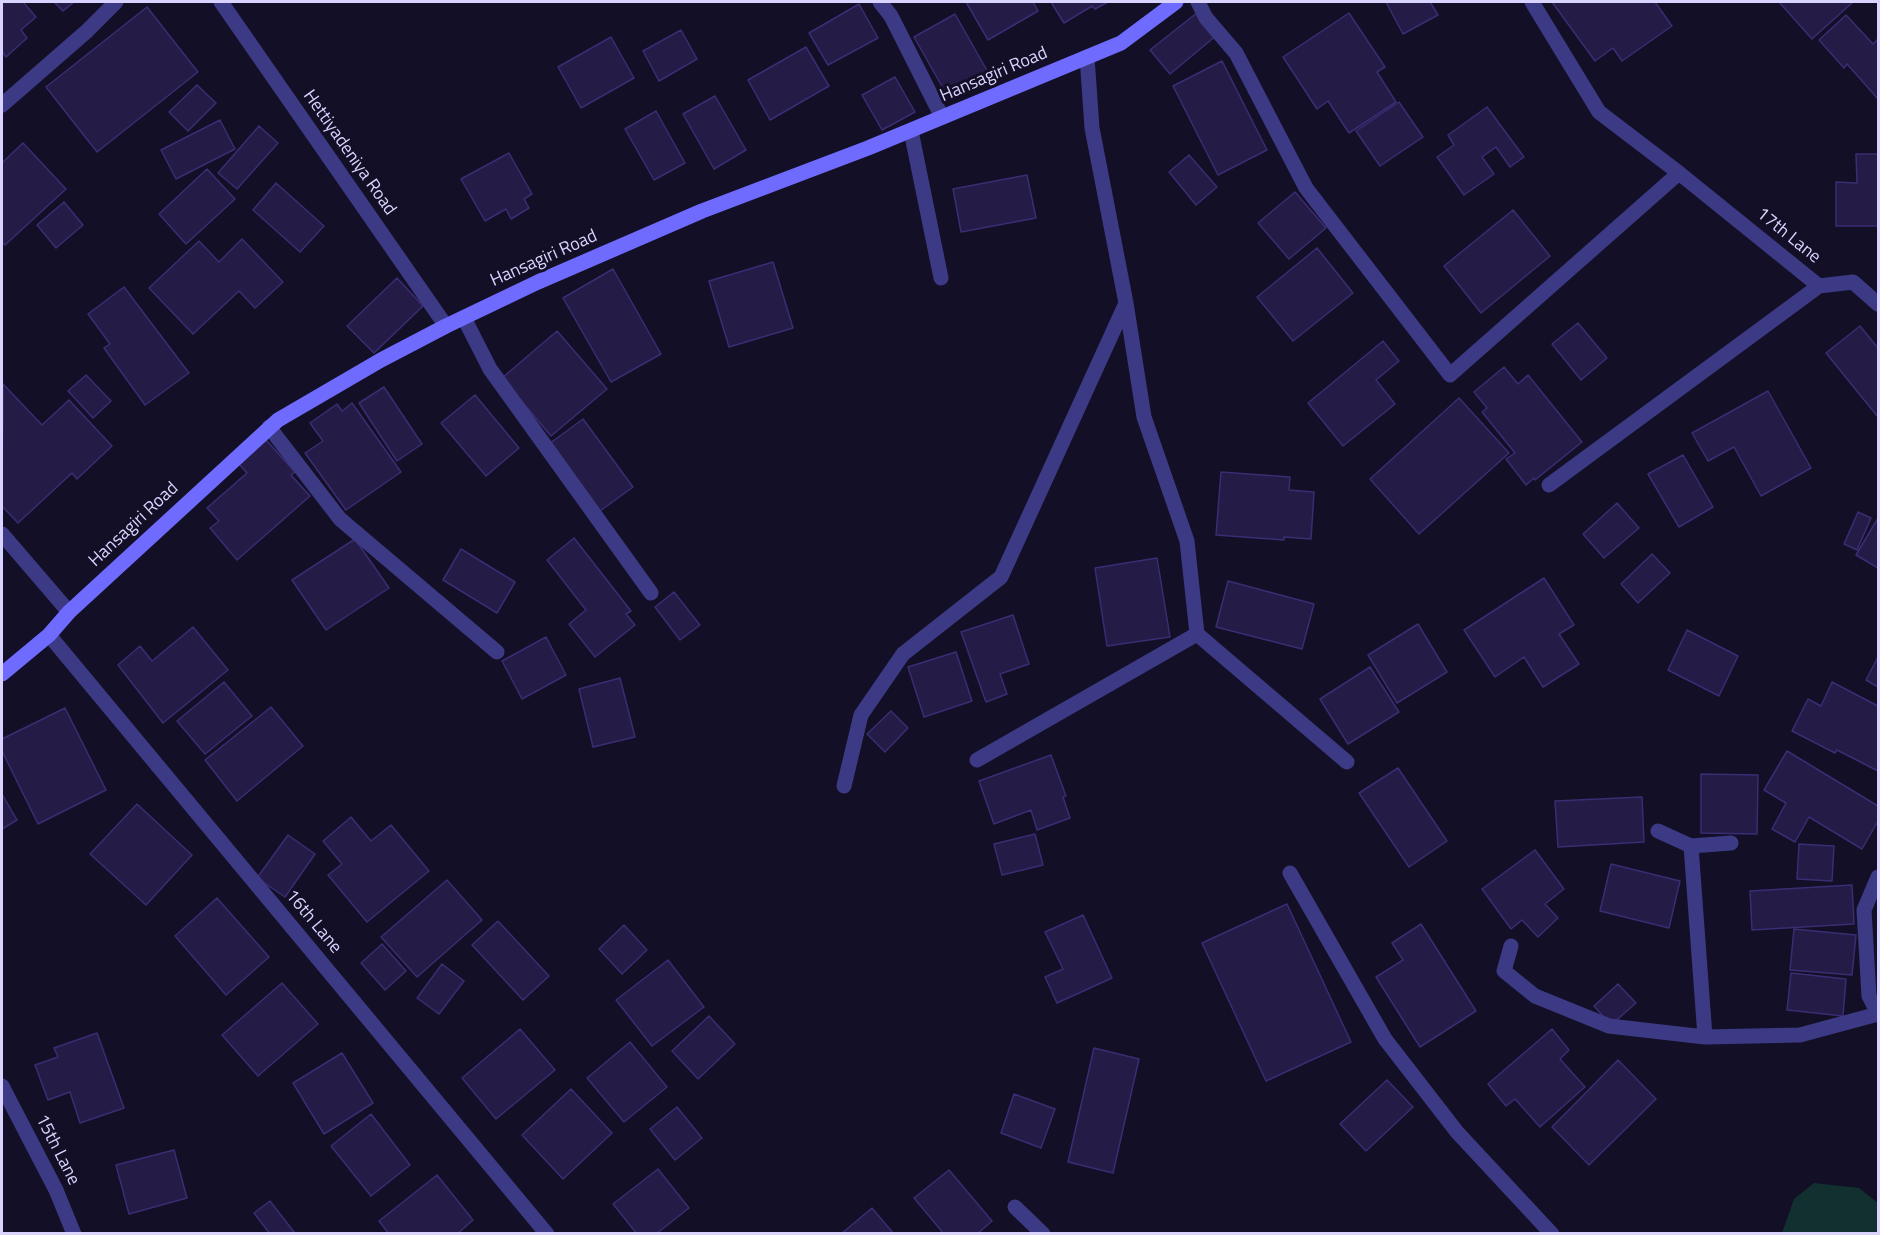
<!DOCTYPE html>
<html>
<head>
<meta charset="utf-8">
<style>
  body { margin:0 }
  #map { position:relative; width:1880px; height:1235px; overflow:hidden; background:#130f26; font-family:"Titillium Web",sans-serif }
  canvas { display:block }
  .frame { position:absolute; inset:0; border:3px solid #d9d4ff; pointer-events:none }
</style>
</head>
<body>
<div id="map">
<canvas width="1880" height="1235"></canvas>
<div class="frame"></div>
</div>
<script>
const g = document.querySelector('canvas').getContext('2d');
g.lineJoin = 'round';
function fillPath(path, color) { g.fillStyle = color; g.fill(path, 'evenodd'); }
const shape = rows => new Path2D(rows.map(r => 'M' + r).join(''));
function trace(path, color, width, dash) { g.strokeStyle = color; g.lineWidth = width; g.lineCap = dash ? 'butt' : 'round'; g.setLineDash(dash || []); g.stroke(path); }
function label(font, color, halo, rows, align = 'center') {
  g.font = font + ' "Titillium Web",sans-serif'; g.lineWidth = 6; g.setLineDash([]); g.textBaseline = 'middle'; g.strokeStyle = halo; g.fillStyle = color; for (const [text, x, y, turn = 0] of rows) {
    g.save(); g.translate(x, y); g.rotate((+turn || 0) * Math.PI / 180); g.textAlign = isNaN(turn) ? turn : align; if (halo) g.strokeText(text, 0, 0); g.fillText(text, 0, 0); g.restore();
  }
}
fillPath(shape([
  [1814,1183,1859,1188,1878,1203,1878,1233,1782,1233,1794,1199]
]), '#12302f');
const building = shape([
  [2,2,23,2,36,17,21,30,27,38,6,57,2,51,2,2],
  [54,2,74,2,63,11,54,2],
  [966,2,1033,2,1038,11,988,40,966,2],
  [1051,2,1108,2,1095,9,1092,6,1064,23,1051,2],
  [1386,2,1430,2,1438,15,1403,34,1386,2],
  [1552,2,1655,2,1672,26,1622,61,1613,48,1595,61,1552,2],
  [1779,2,1853,2,1812,39,1779,2],
  [859,4,878,38,828,65,809,33,859,4],
  [147,7,198,72,97,152,46,87,147,7],
  [1198,12,1217,35,1170,74,1150,50,1198,12],
  [1349,13,1385,67,1377,72,1396,102,1349,133,1328,101,1317,109,1283,57,1349,13],
  [955,14,989,74,948,97,914,37,955,14],
  [1846,15,1873,44,1878,39,1878,99,1847,64,1844,68,1819,40,1846,15],
  [681,30,697,59,659,81,643,51,681,30],
  [611,37,634,78,581,108,558,67,611,37],
  [806,47,829,86,770,120,748,80,806,47],
  [1222,61,1267,150,1218,175,1173,86,1222,61],
  [895,77,915,112,882,130,862,95,895,77],
  [197,85,216,103,188,131,169,112,197,85],
  [715,96,746,150,714,169,683,114,715,96],
  [1399,102,1423,137,1380,166,1356,131,1399,102],
  [1487,107,1524,157,1510,167,1496,147,1482,157,1494,174,1464,195,1437,157,1454,145,1448,135,1487,107],
  [656,111,685,163,654,180,625,129,656,111],
  [220,120,235,149,176,179,161,150,220,120],
  [259,126,278,143,237,189,218,173,259,126],
  [23,143,66,189,5,245,2,242,2,163,23,143],
  [509,153,532,194,524,199,529,208,511,219,506,209,485,221,461,179,509,153],
  [1856,154,1878,154,1878,226,1836,226,1836,182,1857,183,1856,154],
  [1189,155,1217,187,1196,205,1169,172,1189,155],
  [207,169,235,199,186,244,159,214,207,169],
  [1027,175,1036,218,961,232,953,189,1027,175],
  [276,183,324,226,300,252,253,210,276,183],
  [1295,192,1326,228,1289,259,1258,223,1295,192],
  [64,202,83,225,56,248,37,225,64,202],
  [1513,210,1550,256,1481,313,1444,266,1513,210],
  [242,239,283,282,255,308,239,291,193,334,149,288,199,241,219,262,242,239],
  [1317,248,1353,293,1293,341,1257,297,1317,248],
  [773,262,793,328,729,347,709,281,773,262],
  [613,269,661,354,611,382,563,298,613,269],
  [397,278,423,306,374,353,347,326,397,278],
  [124,287,189,373,145,405,104,348,110,344,88,314,124,287],
  [1578,323,1607,358,1581,380,1552,344,1578,323],
  [1860,326,1878,348,1878,417,1826,353,1860,326],
  [557,331,607,389,551,436,502,378,557,331],
  [1383,341,1399,361,1376,380,1395,404,1343,446,1308,403,1383,341],
  [1504,367,1518,384,1528,375,1582,442,1535,480,1534,478,1526,485,1506,459,1515,453,1482,412,1487,408,1474,392,1504,367],
  [86,375,111,401,93,418,68,391,86,375],
  [3,384,42,425,69,400,112,446,77,479,72,473,18,523,2,506,3,384],
  [384,387,422,444,397,461,359,403,384,387],
  [1768,391,1811,468,1761,496,1734,447,1708,461,1692,433,1768,391],
  [475,395,519,448,486,476,441,423,475,395],
  [1459,398,1509,453,1419,534,1370,479,1459,398],
  [352,403,401,472,346,510,305,453,323,441,310,423,337,404,342,411,352,403],
  [583,419,633,487,596,514,549,444,583,419],
  [266,440,295,472,291,475,310,496,237,560,210,528,219,521,207,508,247,473,238,463,266,440],
  [1683,455,1713,507,1679,527,1648,474,1683,455],
  [1221,472,1290,477,1289,490,1314,492,1311,539,1284,537,1284,540,1216,535,1221,472],
  [1617,503,1639,528,1604,558,1583,534,1617,503],
  [1858,512,1871,518,1857,550,1844,544,1858,512],
  [1878,518,1878,568,1856,555,1878,518],
  [574,538,631,611,626,614,635,625,595,657,569,624,586,610,547,560,574,538],
  [355,539,389,588,326,630,292,580,355,539],
  [461,549,515,582,497,613,443,580,461,549],
  [1652,554,1670,573,1638,603,1621,584,1652,554],
  [1157,558,1170,637,1107,646,1095,568,1157,558],
  [1544,578,1574,625,1559,634,1579,664,1543,687,1524,657,1495,677,1464,630,1544,578],
  [1228,581,1314,604,1302,649,1216,627,1228,581],
  [674,592,700,625,680,640,655,607,674,592],
  [1013,615,1029,664,1000,674,1007,694,986,702,961,632,1013,615],
  [1418,624,1447,672,1397,703,1368,655,1418,624],
  [193,627,228,670,163,723,118,665,140,646,152,661,193,627],
  [1687,630,1738,656,1719,696,1668,670,1687,630],
  [546,637,566,675,522,699,502,661,546,637],
  [956,652,972,701,924,717,908,667,956,652],
  [1878,657,1878,687,1866,680,1878,657],
  [1370,667,1399,712,1348,744,1320,699,1370,667],
  [620,678,635,737,593,747,579,689,620,678],
  [224,682,252,716,205,754,177,721,224,682],
  [1832,682,1878,706,1878,771,1837,750,1835,753,1792,731,1808,699,1821,706,1832,682],
  [271,707,303,746,237,801,205,760,271,707],
  [65,708,106,790,38,824,2,751,2,739,65,708],
  [891,711,908,728,885,752,867,734,891,711],
  [1787,751,1878,806,1878,821,1862,849,1809,817,1795,842,1772,829,1786,803,1764,790,1787,751],
  [1051,755,1066,796,1063,797,1070,818,1037,830,1031,810,994,824,979,781,1051,755],
  [1398,768,1447,841,1409,867,1359,793,1398,768],
  [1701,774,1758,775,1757,834,1701,833,1701,774],
  [2,794,17,820,2,829,2,794],
  [1642,797,1644,842,1558,847,1555,801,1642,797],
  [137,804,192,855,146,905,90,854,137,804],
  [351,817,371,841,391,825,429,871,367,922,328,875,342,864,323,841,351,817],
  [1035,834,1043,865,1002,875,994,844,1035,834],
  [288,835,315,854,285,897,257,878,288,835],
  [1799,844,1834,846,1832,881,1797,879,1799,844],
  [1535,850,1564,889,1545,904,1558,918,1538,937,1522,920,1511,929,1482,889,1535,850],
  [1611,864,1680,881,1669,928,1600,911,1611,864],
  [447,880,482,920,417,977,381,937,447,880],
  [1852,885,1854,924,1752,930,1750,891,1852,885],
  [217,898,269,957,226,995,175,936,217,898],
  [1287,904,1351,1042,1266,1081,1202,943,1287,904],
  [1083,915,1112,978,1057,1003,1045,977,1063,969,1045,932,1083,915],
  [498,921,549,976,523,1000,472,945,498,921],
  [1421,924,1476,1011,1420,1047,1376,977,1403,960,1392,943,1421,924],
  [624,925,647,950,622,974,599,949,624,925],
  [1794,929,1856,935,1852,975,1790,970,1794,929],
  [382,944,406,971,385,990,361,963,382,944],
  [668,960,704,1007,652,1046,616,1000,668,960],
  [442,964,464,981,439,1014,417,998,442,964],
  [1791,973,1846,979,1843,1016,1787,1010,1791,973],
  [282,983,318,1024,258,1076,222,1035,282,983],
  [1618,984,1636,1003,1611,1025,1594,1006,1618,984],
  [709,1016,735,1044,698,1079,672,1051,709,1016],
  [520,1029,555,1070,496,1119,462,1078,520,1029],
  [1552,1029,1569,1050,1560,1059,1585,1087,1540,1127,1515,1099,1506,1106,1488,1084,1552,1029],
  [97,1033,124,1108,80,1123,70,1092,48,1100,35,1065,58,1057,54,1048,97,1033],
  [630,1042,667,1087,624,1122,587,1078,630,1042],
  [1094,1048,1139,1059,1113,1173,1068,1162,1094,1048],
  [342,1053,373,1103,324,1134,293,1083,342,1053],
  [1618,1060,1656,1099,1589,1165,1552,1127,1618,1060],
  [1387,1080,1413,1107,1366,1151,1340,1124,1387,1080],
  [571,1089,612,1133,563,1179,522,1135,571,1089],
  [1014,1094,1055,1109,1041,1148,1001,1133,1014,1094],
  [677,1107,702,1138,675,1160,650,1129,677,1107],
  [371,1114,410,1165,371,1196,331,1146,371,1114],
  [174,1150,187,1198,129,1214,116,1165,174,1150],
  [658,1169,689,1208,656,1234,637,1234,613,1204,658,1169],
  [949,1170,992,1221,977,1234,944,1234,914,1198,949,1170],
  [437,1175,473,1220,457,1234,389,1234,379,1221,437,1175],
  [270,1201,294,1232,293,1234,270,1234,254,1213,270,1201],
  [872,1208,894,1234,841,1234,872,1208]
]);
fillPath(building, '#241b47');
trace(building, '#3b2d73', 1.5);
trace(shape([
  [221,2,446,326],
  [880,2,891,16,942,117],
  [1198,2,1206,18,1236,53,1306,188,1450,375,1679,173],
  [1532,2,1599,112,1679,173,1819,286,1549,485],
  [1087,57,1092,128,1126,303,1144,417,1187,541,1197,634,1347,762],
  [2,105,87,31,116,2],
  [911,131,941,278],
  [1819,286,1853,282,1878,304],
  [464,318,490,369,651,593],
  [269,427,340,519,497,652],
  [2,534,69,612],
  [49,635,547,1234],
  [977,760,1197,634],
  [844,786,861,715,903,654,1001,577,1126,303],
  [1658,831,1691,846],
  [1290,873,1385,1039,1457,1132,1552,1234],
  [1878,877,1864,910,1869,996,1878,1013],
  [1511,946,1504,971,1535,996,1609,1026,1705,1037,1800,1035,1878,1014],
  [1705,1037,1691,846,1731,843],
  [2,1086,56,1190,74,1234],
  [1015,1207,1043,1234]
]), '#3d3a85', 15);
trace(shape([
  [2,674,49,635,69,612,278,420,381,360,446,326,538,282,702,211,868,148,1121,43,1176,2]
]), '#6f6bff', 15);
label('18px', '#d9d4ff', '#130f26', [
  ["Hansagiri Road",994,75,-23],
  ["Hettiyadeniya Road",349,153,55],
  ["17th Lane",1788,236,39],
  ["Hansagiri Road",544,259,-24],
  ["Hansagiri Road",134,525,-43],
  ["16th Lane",313,922,50],
  ["15th Lane",57,1150,63]
]);
</script>
</body>
</html>
